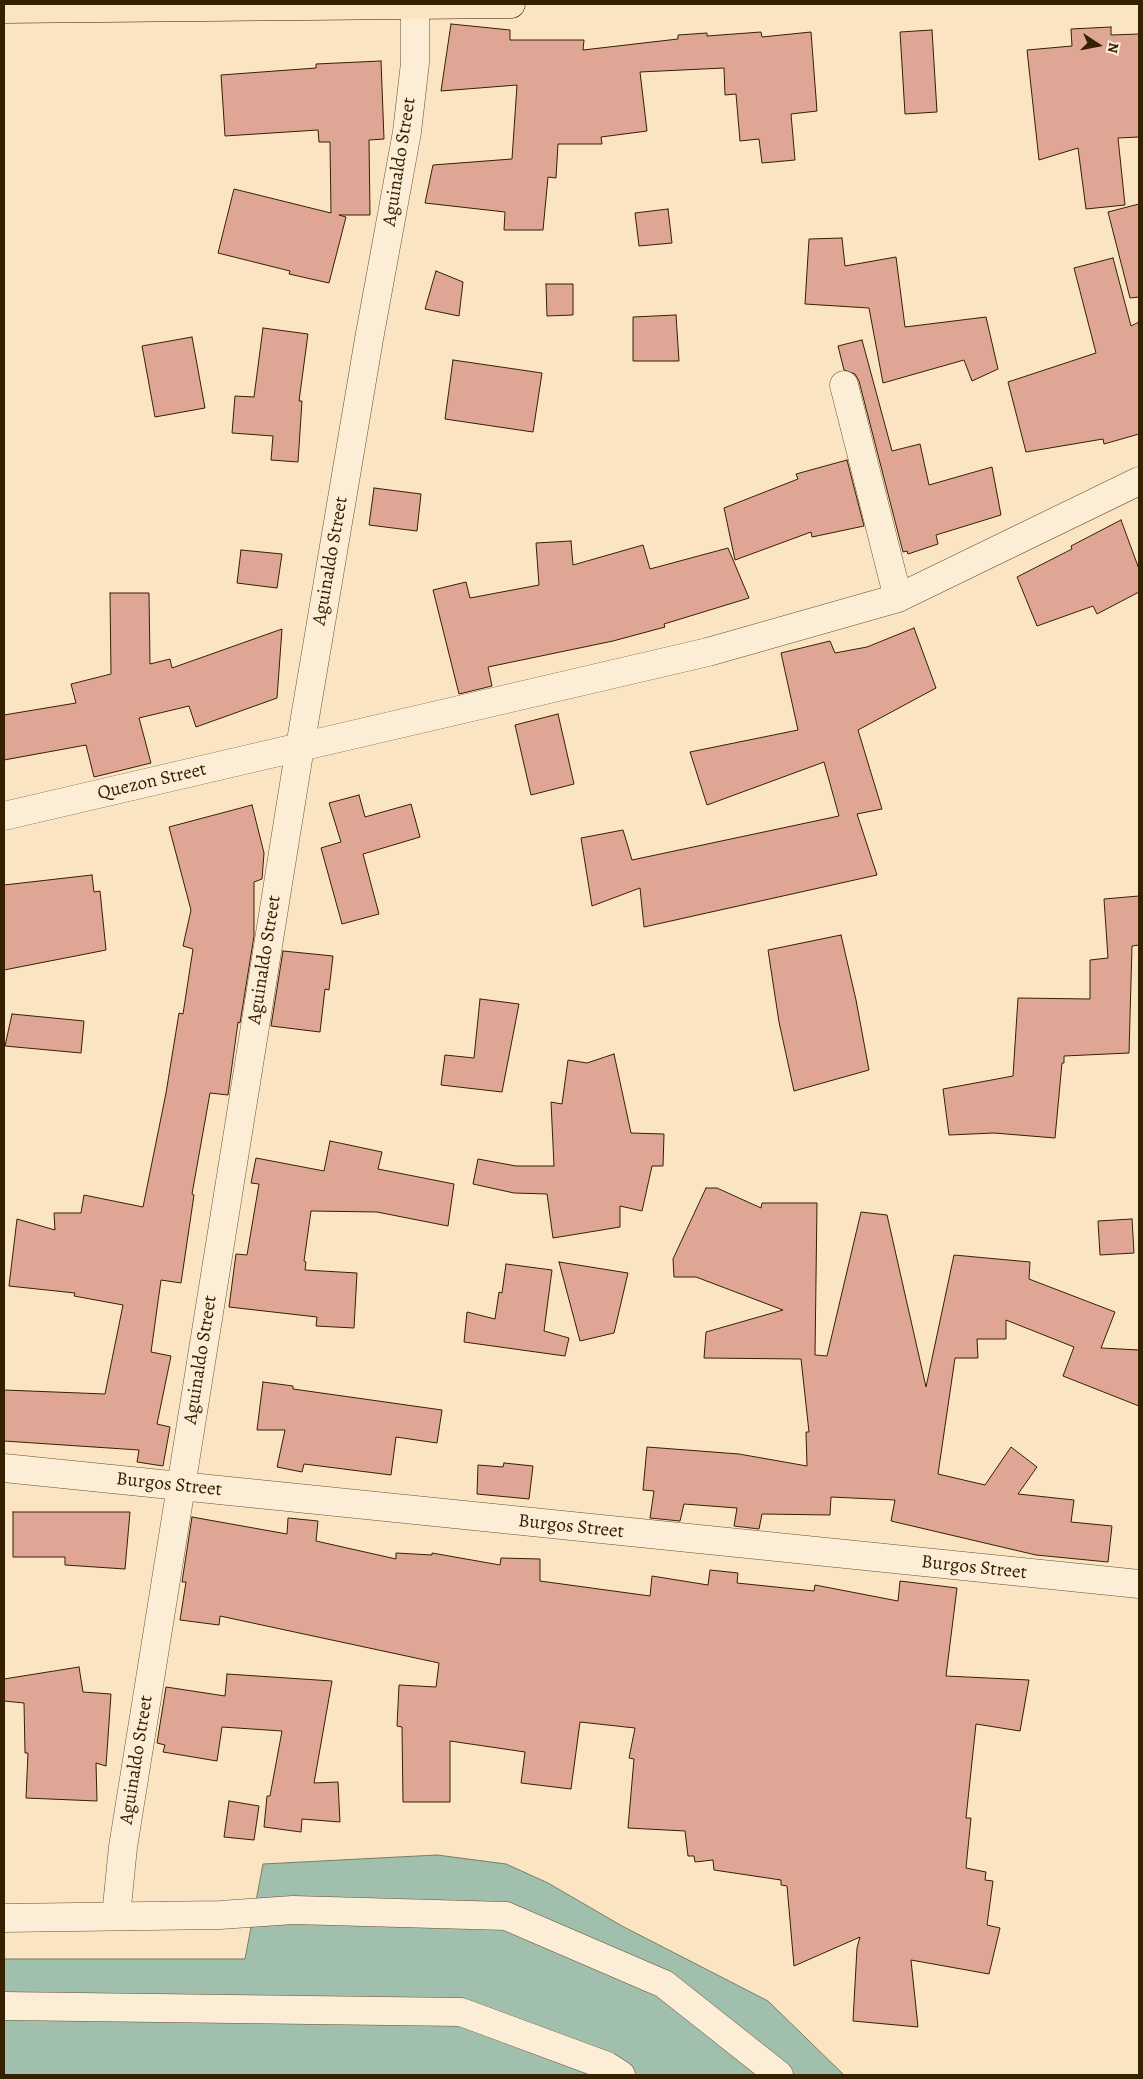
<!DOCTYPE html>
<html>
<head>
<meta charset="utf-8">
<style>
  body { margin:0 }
  #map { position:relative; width:1143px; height:2079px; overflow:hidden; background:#fae4c2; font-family:Alegreya,serif }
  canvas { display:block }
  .frame { position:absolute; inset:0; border:5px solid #352000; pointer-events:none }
  .north { position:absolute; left:1073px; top:20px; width:50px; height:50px; -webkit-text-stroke:4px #fcedd7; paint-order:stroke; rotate:101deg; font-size:14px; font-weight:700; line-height:20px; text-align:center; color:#352000 }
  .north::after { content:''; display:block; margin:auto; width:18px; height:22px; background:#352000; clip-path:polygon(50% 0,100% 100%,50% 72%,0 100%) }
</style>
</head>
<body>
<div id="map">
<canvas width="1143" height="2079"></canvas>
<div class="frame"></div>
<div class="north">N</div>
</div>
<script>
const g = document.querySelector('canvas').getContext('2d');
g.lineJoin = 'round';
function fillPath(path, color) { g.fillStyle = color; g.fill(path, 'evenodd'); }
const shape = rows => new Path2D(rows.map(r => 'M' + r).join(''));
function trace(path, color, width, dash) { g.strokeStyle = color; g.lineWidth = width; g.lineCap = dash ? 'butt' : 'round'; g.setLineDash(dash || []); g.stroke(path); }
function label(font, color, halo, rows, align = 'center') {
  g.font = font + ' Alegreya,serif'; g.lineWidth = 4; g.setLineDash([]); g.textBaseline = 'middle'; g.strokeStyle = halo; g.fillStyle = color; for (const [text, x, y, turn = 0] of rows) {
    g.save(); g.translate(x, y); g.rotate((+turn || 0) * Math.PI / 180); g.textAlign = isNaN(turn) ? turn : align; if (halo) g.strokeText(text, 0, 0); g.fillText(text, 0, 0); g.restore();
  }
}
const water = shape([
  [437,1855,506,1864,548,1883,622,1926,768,2001,844,2075,4,2075,4,1959,245,1959,263,1864,437,1855]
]);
fillPath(water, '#a0bfac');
trace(water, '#757f67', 1);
const building = shape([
  [451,24,510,30,510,40,584,40,583,50,678,39,678,35,707,33,707,36,761,32,762,37,811,32,817,111,791,114,795,160,762,163,759,139,740,141,736,94,725,95,724,68,640,72,647,131,601,137,602,144,558,144,556,178,548,177,543,230,504,230,505,212,425,203,433,165,512,159,517,85,441,91,451,24],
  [1111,27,1111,35,1139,34,1139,137,1118,138,1125,205,1086,209,1078,148,1039,160,1027,50,1072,46,1071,29,1111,27],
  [932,30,937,112,905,114,900,32,932,30],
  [381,61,384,139,369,140,370,215,339,215,346,217,329,283,289,274,290,271,218,253,234,189,331,213,330,142,319,142,318,130,225,136,221,75,316,68,316,64,381,61],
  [1139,204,1139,297,1130,298,1108,212,1139,204],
  [668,209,672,243,639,246,635,213,668,209],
  [842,238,845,266,896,257,905,327,986,317,998,369,972,381,964,360,883,383,869,308,805,304,809,239,842,238],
  [1113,258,1131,326,1139,322,1139,434,1104,444,1103,439,1026,452,1008,382,1096,353,1074,268,1113,258],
  [436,271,463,282,459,316,425,309,436,271],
  [546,284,573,284,573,315,547,316,546,284],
  [676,315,679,361,633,361,633,317,676,315],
  [263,328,308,334,299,401,302,401,298,462,271,460,273,436,232,433,235,396,254,397,263,328],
  [192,337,205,408,155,417,142,346,192,337],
  [862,340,892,451,920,444,929,485,992,467,1001,515,936,535,938,544,908,554,907,551,903,552,859,381,855,374,844,370,838,346,862,340],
  [453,360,542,373,533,432,445,419,453,360],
  [847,460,864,526,812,537,811,532,735,560,724,508,798,479,796,474,847,460],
  [374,488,421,494,417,531,369,525,374,488],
  [1121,520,1139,569,1139,592,1097,614,1093,606,1037,626,1017,577,1072,549,1071,546,1121,520],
  [571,541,573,565,643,545,650,569,728,548,749,598,664,624,665,627,613,641,488,667,492,686,459,694,433,590,466,582,470,598,539,585,536,543,571,541],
  [241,550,282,554,277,588,237,583,241,550],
  [110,593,149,593,150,664,170,659,172,668,282,629,277,698,196,727,189,706,139,718,151,763,94,777,86,745,4,760,4,715,76,703,71,684,111,674,110,593],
  [914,628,936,688,858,730,882,809,857,814,877,875,644,927,640,888,592,906,581,838,623,830,632,860,839,816,824,762,707,805,690,752,798,730,781,653,830,641,835,653,867,647,914,628],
  [558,714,574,784,531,795,515,725,558,714],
  [359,795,365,817,411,804,420,837,363,854,379,914,342,924,321,848,341,842,329,803,359,795],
  [252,805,264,853,262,879,254,882,254,936,240,1023,238,1022,228,1095,210,1093,192,1194,194,1195,181,1283,161,1280,151,1352,171,1356,157,1424,170,1427,163,1466,137,1462,139,1450,4,1441,4,1390,105,1394,123,1305,74,1296,75,1293,9,1286,17,1219,55,1230,54,1213,81,1213,84,1195,143,1207,166,1093,179,1013,183,1014,193,949,183,946,191,910,169,827,252,805],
  [92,875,94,892,100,891,106,950,4,970,4,885,92,875],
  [1139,896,1139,945,1132,946,1129,1053,1064,1056,1064,1063,1062,1063,1055,1138,994,1133,949,1135,943,1089,1013,1076,1018,998,1090,999,1090,960,1108,958,1104,899,1139,896],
  [841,935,856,1000,869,1070,794,1091,779,1022,768,950,841,935],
  [283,951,333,956,329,990,325,989,320,1032,271,1026,283,951],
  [480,999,519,1004,502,1092,441,1085,445,1055,474,1058,480,999],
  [12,1014,84,1021,81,1053,5,1046,12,1014],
  [614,1054,631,1133,664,1134,663,1166,652,1166,642,1211,620,1206,620,1227,553,1238,547,1194,514,1193,473,1184,478,1159,516,1166,554,1166,551,1102,562,1104,568,1060,587,1063,614,1054],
  [330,1141,382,1152,378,1169,454,1184,448,1226,377,1212,311,1211,304,1261,306,1262,305,1270,357,1273,354,1328,316,1326,317,1317,229,1307,236,1254,247,1255,259,1184,251,1183,256,1158,324,1171,330,1141],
  [706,1188,717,1188,761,1208,762,1203,817,1203,815,1355,827,1356,861,1212,887,1215,926,1387,954,1255,1030,1262,1029,1279,1115,1312,1101,1348,1139,1350,1139,1406,1063,1376,1074,1347,1006,1320,1006,1339,977,1339,978,1358,955,1358,938,1474,985,1485,1011,1447,1037,1467,1018,1494,1074,1500,1071,1522,1112,1526,1108,1562,1036,1555,891,1521,895,1500,831,1497,830,1515,762,1514,759,1529,734,1526,737,1508,684,1504,680,1521,650,1518,654,1491,643,1490,647,1447,739,1454,807,1466,806,1432,809,1432,801,1359,704,1358,706,1332,783,1310,696,1277,674,1277,673,1259,706,1188],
  [1132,1219,1134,1253,1100,1255,1098,1221,1132,1219],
  [559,1262,628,1273,614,1333,580,1341,559,1262],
  [506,1264,552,1270,544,1331,569,1338,565,1356,464,1342,467,1312,495,1319,499,1292,502,1293,506,1264],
  [263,1382,293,1386,293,1389,442,1410,437,1443,396,1437,391,1475,304,1464,302,1472,277,1467,285,1430,257,1430,263,1382],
  [504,1463,533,1466,529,1499,477,1494,478,1465,503,1467,504,1463],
  [13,1512,130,1512,125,1569,65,1565,65,1557,13,1557,13,1512],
  [192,1517,287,1534,288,1518,318,1521,316,1541,396,1559,396,1553,432,1555,432,1553,500,1565,501,1558,540,1559,540,1581,650,1596,652,1576,708,1585,710,1570,738,1573,737,1583,814,1591,815,1585,898,1601,900,1581,957,1588,946,1676,1029,1680,1020,1731,976,1724,966,1818,971,1818,966,1868,986,1872,985,1880,993,1881,987,1925,1000,1928,989,1974,911,1960,918,2027,853,2021,857,1948,860,1937,794,1966,787,1886,781,1885,781,1880,714,1870,713,1860,695,1862,694,1856,688,1856,685,1831,628,1828,634,1759,629,1758,635,1728,580,1722,571,1789,521,1783,525,1752,450,1741,450,1802,403,1802,402,1727,397,1726,399,1685,436,1687,439,1663,220,1616,219,1625,180,1620,186,1582,182,1582,192,1517],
  [79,1667,83,1692,111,1694,106,1766,96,1763,97,1801,26,1798,28,1753,25,1753,24,1703,4,1701,4,1679,79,1667],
  [227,1674,332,1681,314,1783,338,1782,340,1822,302,1819,301,1832,264,1827,267,1796,270,1796,282,1731,222,1727,217,1761,163,1752,165,1745,157,1743,166,1687,225,1696,227,1674],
  [229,1801,259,1806,254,1840,224,1837,229,1801]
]);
fillPath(building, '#dfa696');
trace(building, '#352000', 1);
const minor = shape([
  [844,385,898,598],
  [4,816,708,652,898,598,1139,481],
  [4,1468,1139,1584],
  [116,1916,123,1847,300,747,369,339,407,132,415,63,415,4],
  [4,1918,220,1915,293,1910,506,1916,664,1984,779,2075],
  [4,2006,461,2012,607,2066,621,2075]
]);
const major = shape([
  [4,9,511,4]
]);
trace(minor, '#665130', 29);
trace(major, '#352000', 29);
trace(minor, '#fcedd7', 28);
trace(major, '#fae4c2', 28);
label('19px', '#352000', '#fcedd7', [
  ["Aguinaldo Street",400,162,-81],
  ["Aguinaldo Street",331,561,-80],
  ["Quezon Street",152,782,-13],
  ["Aguinaldo Street",265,960,-81],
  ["Aguinaldo Street",201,1360,-81],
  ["Burgos Street",169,1485,6],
  ["Burgos Street",571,1527,6],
  ["Burgos Street",974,1568,6],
  ["Aguinaldo Street",137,1760,-81]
]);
</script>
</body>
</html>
